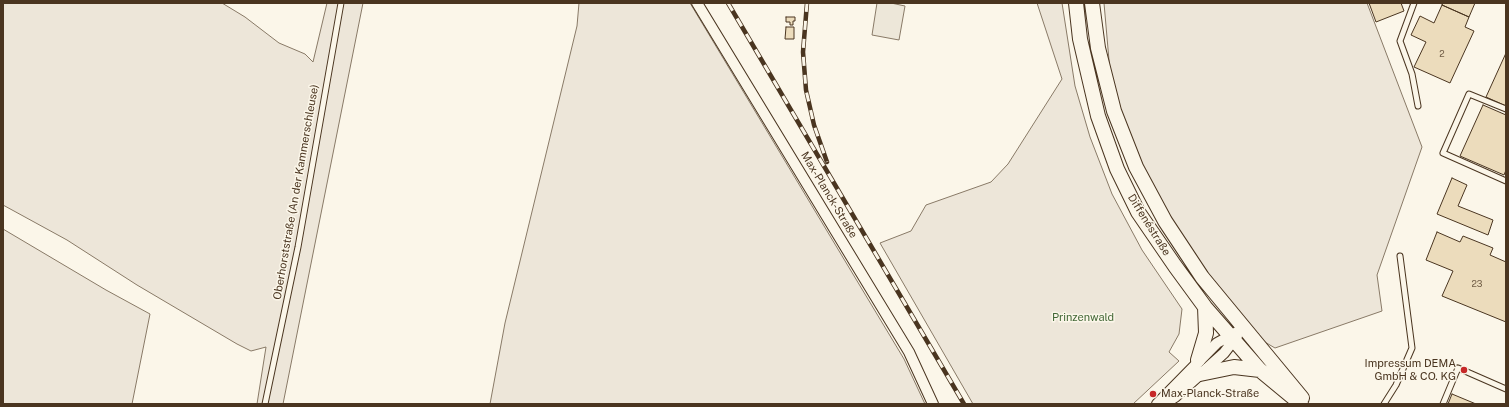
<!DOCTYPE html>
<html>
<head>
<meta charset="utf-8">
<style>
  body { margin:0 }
  #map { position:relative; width:1509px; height:407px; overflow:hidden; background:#fbf6e9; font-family:"Public Sans",sans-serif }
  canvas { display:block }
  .frame { position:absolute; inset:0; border:4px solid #4a3520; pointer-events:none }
</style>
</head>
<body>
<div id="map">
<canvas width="1509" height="407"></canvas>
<div class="frame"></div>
</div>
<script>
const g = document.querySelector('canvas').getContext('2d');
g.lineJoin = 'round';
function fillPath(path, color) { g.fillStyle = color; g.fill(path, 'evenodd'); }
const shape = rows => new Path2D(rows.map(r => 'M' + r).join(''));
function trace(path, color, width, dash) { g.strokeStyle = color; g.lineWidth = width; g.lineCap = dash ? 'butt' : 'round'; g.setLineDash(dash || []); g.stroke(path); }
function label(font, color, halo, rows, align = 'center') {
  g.font = font + ' "Public Sans",sans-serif'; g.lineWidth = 3; g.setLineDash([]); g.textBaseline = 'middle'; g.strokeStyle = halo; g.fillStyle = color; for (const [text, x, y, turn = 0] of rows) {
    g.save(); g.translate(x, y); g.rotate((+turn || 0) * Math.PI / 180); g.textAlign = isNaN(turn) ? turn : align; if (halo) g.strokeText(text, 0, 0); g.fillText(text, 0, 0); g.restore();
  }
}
const green = shape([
  [3,3,222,3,245,17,279,43,305,54,313,62,327,3,363,3,283,404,257,404,266,347,251,351,237,344,137,285,67,240,3,205,3,3],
  [579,3,690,3,904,359,925,404,490,404,505,323,577,26,579,3],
  [1037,3,1062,3,1075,86,1090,137,1112,194,1142,250,1182,309,1179,334,1169,352,1179,361,1133,404,973,404,880,243,911,231,926,205,991,182,1008,164,1062,79,1037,3],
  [1104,3,1367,3,1422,147,1377,275,1382,311,1275,348,1263,341,1221,291,1181,235,1156,195,1132,144,1111,83,1104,3],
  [3,229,106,290,150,314,132,404,3,404,3,229]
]);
fillPath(green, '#ede6d9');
trace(green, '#887966', 1);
const parking = shape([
  [877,3,891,3,905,6,899,40,872,35,877,3]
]);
fillPath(parking, '#ede7d9');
trace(parking, '#887966', 1);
const building = shape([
  [1369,3,1401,3,1404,11,1376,22,1369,3],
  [1443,3,1475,3,1469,17,1442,5,1443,3],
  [1442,5,1469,17,1465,27,1474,31,1450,83,1414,67,1426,42,1411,35,1420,16,1434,23,1442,5],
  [786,17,795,17,795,21,793,21,793,25,790,25,790,22,786,22,786,17],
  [786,27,794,27,794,39,785,39,786,27],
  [1506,53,1506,106,1486,97,1506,53],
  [1483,105,1506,115,1506,170,1504,175,1460,156,1483,105],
  [1452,178,1467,185,1458,206,1493,220,1488,235,1437,214,1452,178],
  [1437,232,1460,242,1463,236,1493,248,1490,255,1506,262,1506,322,1442,296,1453,271,1426,260,1437,232],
  [1452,394,1476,404,1448,404,1452,394]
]);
fillPath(building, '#ecdcbc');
trace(building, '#4a3520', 1);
const service = shape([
  [1414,3,1400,41,1412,74,1418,106],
  [1506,109,1469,94,1443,153,1506,181],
  [265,404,298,247,341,3],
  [1384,404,1396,385,1412,348,1400,256],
  [1443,404,1458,368,1506,389]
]);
const minor = shape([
  [697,3,909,352,933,404],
  [1157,404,1217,343,1244,328],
  [1164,404,1175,397,1224,353,1237,336]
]);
const secondary = shape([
  [1076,3,1080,39,1098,116,1117,169,1138,212,1175,266,1205,307,1260,370,1301,404],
  [1092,3,1098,48,1114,111,1136,167,1165,221,1202,277,1302,398],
  [1198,360,1206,333,1205,307],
  [1200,374,1234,367,1260,370]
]);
trace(service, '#4a3520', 7);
trace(minor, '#4a3520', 12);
trace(secondary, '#4a3520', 16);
trace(service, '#fbf6e9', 5);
trace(minor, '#fbf6e9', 10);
trace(secondary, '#fbf6e9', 14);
const rail = shape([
  [728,3,964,404],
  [807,3,803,52,806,90,814,125,827,162]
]);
trace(rail, '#4a3520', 4.5);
trace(rail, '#fbf6e9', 3, [9]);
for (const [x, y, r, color] of [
  [1464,370,4,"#c62828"],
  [1153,394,4,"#c62828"]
]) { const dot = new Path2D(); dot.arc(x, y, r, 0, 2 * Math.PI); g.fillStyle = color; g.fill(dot); trace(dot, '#fbf6e9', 1.5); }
label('9px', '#725f47', null, [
  ["2",1442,54],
  ["23",1477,284]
]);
label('11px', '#4a3520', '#fbf6e9', [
  ["Oberhorststraße (An der Kammerschleuse)",296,192,-80],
  ["Max-Planck-Straße",829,195,59],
  ["Diffenéstraße",1149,225,58]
]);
label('11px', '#436837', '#fbf6e9', [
  ["Prinzenwald",1083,318]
]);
label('11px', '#4a3520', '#fbf6e9', [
  ["Impressum DEMA",1456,364],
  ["GmbH & CO. KG",1456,377],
  ["Max-Planck-Straße",1161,394,"left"]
], 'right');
</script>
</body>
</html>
